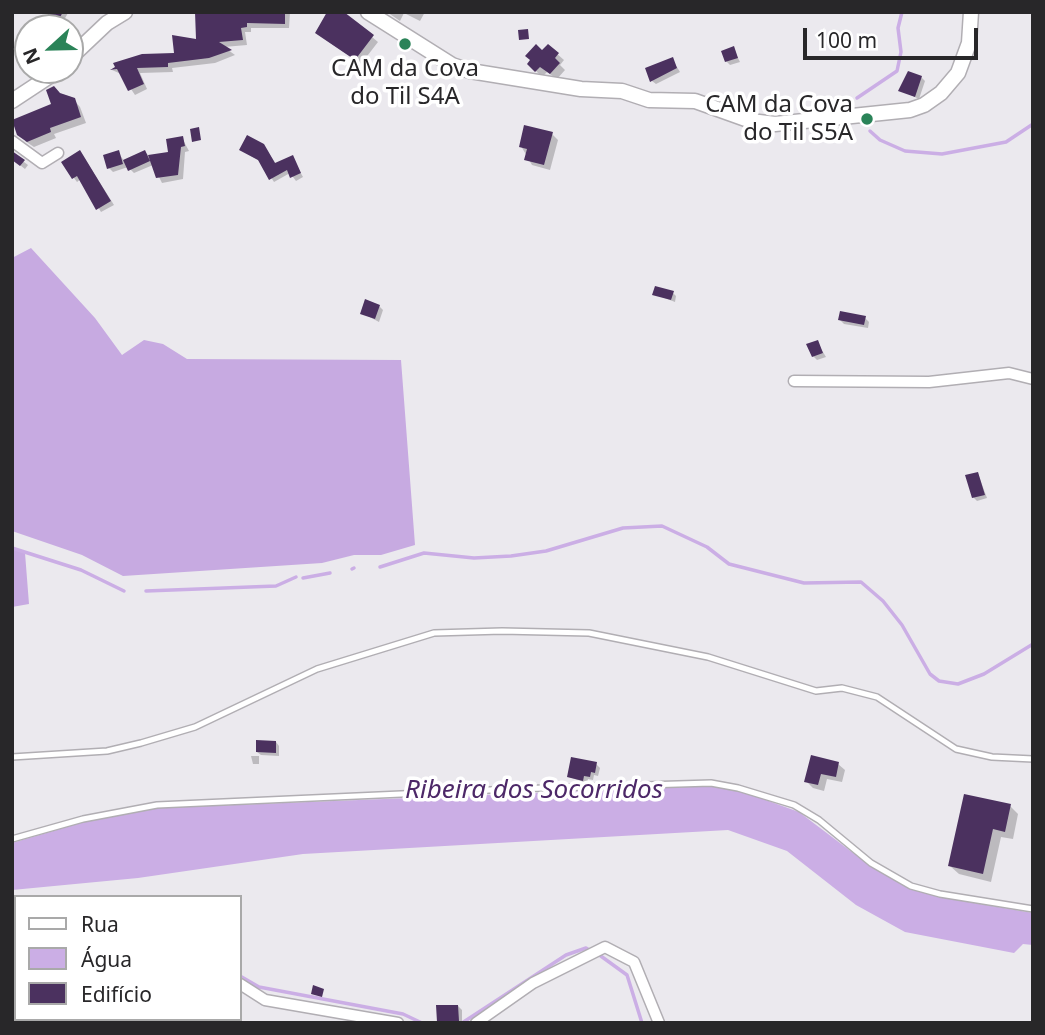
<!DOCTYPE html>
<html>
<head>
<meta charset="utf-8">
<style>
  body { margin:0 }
  #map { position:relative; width:1045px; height:1035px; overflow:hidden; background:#ebe9ee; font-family:"Noto Sans",sans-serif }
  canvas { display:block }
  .frame { position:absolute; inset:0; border:14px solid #282729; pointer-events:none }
  .legend { position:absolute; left:14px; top:895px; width:228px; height:126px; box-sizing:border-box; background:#fff; border:2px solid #a9a9a9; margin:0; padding:9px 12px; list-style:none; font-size:21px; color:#282729 }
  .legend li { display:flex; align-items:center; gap:14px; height:35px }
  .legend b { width:35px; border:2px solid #a9a9a9 }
  .north { position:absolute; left:14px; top:14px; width:70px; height:70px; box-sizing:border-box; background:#fff; border:2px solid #a9a9a9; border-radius:50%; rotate:248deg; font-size:19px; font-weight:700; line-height:28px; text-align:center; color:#282729 }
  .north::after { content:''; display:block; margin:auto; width:24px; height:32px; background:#2a8358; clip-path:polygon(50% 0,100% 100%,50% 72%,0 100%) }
  .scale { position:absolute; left:803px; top:28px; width:175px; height:32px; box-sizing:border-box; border:4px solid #282729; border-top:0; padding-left:9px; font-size:21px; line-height:24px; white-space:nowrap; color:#282729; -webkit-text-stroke:5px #fff; paint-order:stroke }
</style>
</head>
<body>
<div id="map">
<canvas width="1045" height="1035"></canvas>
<div class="frame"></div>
<ul class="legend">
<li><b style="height:9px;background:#fff"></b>Rua</li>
<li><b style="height:19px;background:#cbaee5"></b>Água</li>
<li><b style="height:19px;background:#4b315f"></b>Edifício</li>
</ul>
<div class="north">N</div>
<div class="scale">100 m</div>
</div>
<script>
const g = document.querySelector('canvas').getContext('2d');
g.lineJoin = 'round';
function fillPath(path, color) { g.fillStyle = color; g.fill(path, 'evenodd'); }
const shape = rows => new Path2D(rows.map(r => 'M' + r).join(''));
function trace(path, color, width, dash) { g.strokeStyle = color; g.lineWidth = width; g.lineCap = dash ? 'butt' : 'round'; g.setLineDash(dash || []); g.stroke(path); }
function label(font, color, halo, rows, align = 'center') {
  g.font = font + ' "Noto Sans",sans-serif'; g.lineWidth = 7; g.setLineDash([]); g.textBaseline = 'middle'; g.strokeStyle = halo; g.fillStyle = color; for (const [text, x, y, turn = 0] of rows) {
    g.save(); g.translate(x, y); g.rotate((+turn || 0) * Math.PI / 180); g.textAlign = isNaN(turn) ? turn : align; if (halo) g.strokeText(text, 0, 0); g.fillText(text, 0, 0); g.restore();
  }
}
fillPath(shape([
  [31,248,95,318,122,355,144,340,163,344,187,359,401,360,415,545,381,555,354,555,322,563,123,576,82,555,12,531,12,258],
  [12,548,25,553,29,604,12,607]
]), '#c7aae1');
fillPath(shape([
  [712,786,738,790,799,812,869,865,908,888,939,897,1033,913,1033,945,1023,944,1014,953,905,932,856,905,787,851,728,830,303,854,138,878,12,890,12,843,84,822,157,808]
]), '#cbaee5');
fillPath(shape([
  [51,12,68,13,60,27,48,18],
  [196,12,290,12,289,28,251,28,251,32,245,32,247,45,224,47,235,55,215,63,172,68,173,72,140,73,147,89,135,95,121,74,112,70,176,55,198,41],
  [387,12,425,12,420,21,404,13,400,21],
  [372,37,378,42,361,64,323,38],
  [548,46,564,60,560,65,565,70,557,79,547,72,542,77,529,64],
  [733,48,740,62,730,65,726,61],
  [672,59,680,72,656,84,652,81],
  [921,77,925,81,919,99,900,90],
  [61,96,74,100,80,107,86,123,54,134,56,138,34,147,25,141],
  [552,134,558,140,550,170,532,165,521,146],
  [182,138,189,151,185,152,183,179,162,183,153,165,134,173,128,167,113,172,109,168,118,152,124,161,145,152,149,156,170,154],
  [263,145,276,164,292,157,303,177,296,181,290,173,274,182,261,162,241,150],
  [12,153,28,165,25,169,12,159],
  [83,156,114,205,101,212,81,179,77,182,74,178],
  [673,293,676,296,675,302,654,294],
  [379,306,383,310,379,322,362,313],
  [865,318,869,322,868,328,844,324,840,320],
  [817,342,826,357,817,360,813,356],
  [978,474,987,498,977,501,973,497],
  [276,742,279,746,279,756,261,755,257,752],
  [251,756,259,756,259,764,253,764],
  [596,764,600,768,598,776,594,775,593,780,588,779,587,783,569,777],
  [838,764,845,770,842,782,827,779,824,791,813,788,806,781],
  [1010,806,1018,814,1013,839,1001,837,991,882,959,874,950,866],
  [458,1006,462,1010,462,1023,439,1021]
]), '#0003');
trace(shape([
  [857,98,897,71,901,52,898,28,902,12],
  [870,131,880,140,905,151,942,154,1006,142,1033,124],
  [12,548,81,570,124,591],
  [380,567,424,553,474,558,511,556,546,551,623,528,662,526,707,547,729,564,804,583,861,582,883,601,902,625,930,674,939,681,958,684,984,674,1033,644],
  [352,569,354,568],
  [303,578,330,573],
  [146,591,276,586,296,577],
  [598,954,627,975,642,1023],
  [12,965,16,963],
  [240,976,259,987,403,1014,422,1023],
  [462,1023,566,955,586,948,591,951]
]), '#cbaee5', 3.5);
fillPath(shape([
  [49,12,63,12,56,24,46,19],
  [195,12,285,12,285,24,247,23,247,27,241,28,243,40,219,42,232,50,209,58,168,63,168,67,137,68,144,84,128,91,117,69,110,70,115,67,113,63,142,54,174,53,172,35,196,39],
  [327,12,344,12,374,35,355,60,315,33],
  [528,29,529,39,519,40,518,30],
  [536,44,542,50,548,44,559,53,555,58,560,63,550,74,540,67,535,72,527,64,530,60,525,56],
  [734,46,738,58,725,62,721,51],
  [673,57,677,68,650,82,645,68],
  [908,71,922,76,915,97,898,91],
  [54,86,60,93,75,98,81,117,50,128,51,132,27,142,17,135,12,120,51,104,46,90],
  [524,125,553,132,544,165,524,160,527,149,519,147],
  [199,127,201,140,192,142,190,129],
  [247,135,264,144,275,163,293,155,301,173,290,178,287,170,269,180,258,160,239,150],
  [183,136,185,146,181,147,178,175,156,178,148,155,168,152,166,139],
  [80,150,111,201,96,210,77,176,72,179,61,162],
  [119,150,123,164,107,169,103,155],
  [145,150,150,161,128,171,123,160],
  [12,151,25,160,20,166,12,160],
  [655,286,674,291,671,300,652,295],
  [365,299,380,305,375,319,360,314],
  [840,311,866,316,864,325,838,320],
  [818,340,823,353,812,357,806,344],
  [978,472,985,495,972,498,965,475],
  [256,740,276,741,276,753,256,752],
  [811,755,839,762,836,777,821,774,818,785,804,782],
  [571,757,597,762,595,773,591,772,590,777,584,776,583,781,567,777],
  [964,794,1011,804,1005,832,993,829,983,874,948,866],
  [313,985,324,989,322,997,311,994],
  [436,1005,458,1005,459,1021,437,1022]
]), '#4b315f');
const service = shape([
  [12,757,107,751,141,743,195,727,317,669,434,633,502,631,589,633,708,657,816,691,842,688,877,697,956,749,992,757,1033,759],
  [12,839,83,819,157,805,512,789,711,783,738,788,794,805,819,820,871,863,911,886,940,894,1033,909]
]);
const minor = shape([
  [12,141,42,163,58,153],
  [794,381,929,382,1009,373,1033,379],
  [12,971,16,970],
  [240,984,265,1000,398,1023],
  [476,1023,533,983,605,947,634,962,659,1023]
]);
const tertiary = shape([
  [368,12,452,65,470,71,581,89,622,91,649,100,695,101,751,121,775,124,910,110,924,105,941,93,958,73,969,43,971,12],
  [70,58,107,23,125,12],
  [12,101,59,70]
]);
trace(service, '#b1aeb3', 8);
trace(minor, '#b1aeb3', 13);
trace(tertiary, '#b1aeb3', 17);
trace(service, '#fff', 5);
trace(minor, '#fff', 10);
trace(tertiary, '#fff', 14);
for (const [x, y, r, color] of [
  [405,44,7,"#2a8358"],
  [867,119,7,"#2a8358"]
]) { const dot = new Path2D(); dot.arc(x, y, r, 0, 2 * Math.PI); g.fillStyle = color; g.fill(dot); trace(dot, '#fff', 2.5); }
label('24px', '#282729', '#fff', [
  ["CAM da Cova",405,69],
  ["do Til S4A",405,97],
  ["CAM da Cova",853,105,"right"],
  ["do Til S5A",853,133,"right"]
]);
label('italic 26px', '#4d2868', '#fff', [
  ["Ribeira dos Socorridos",534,791]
]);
</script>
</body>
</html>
